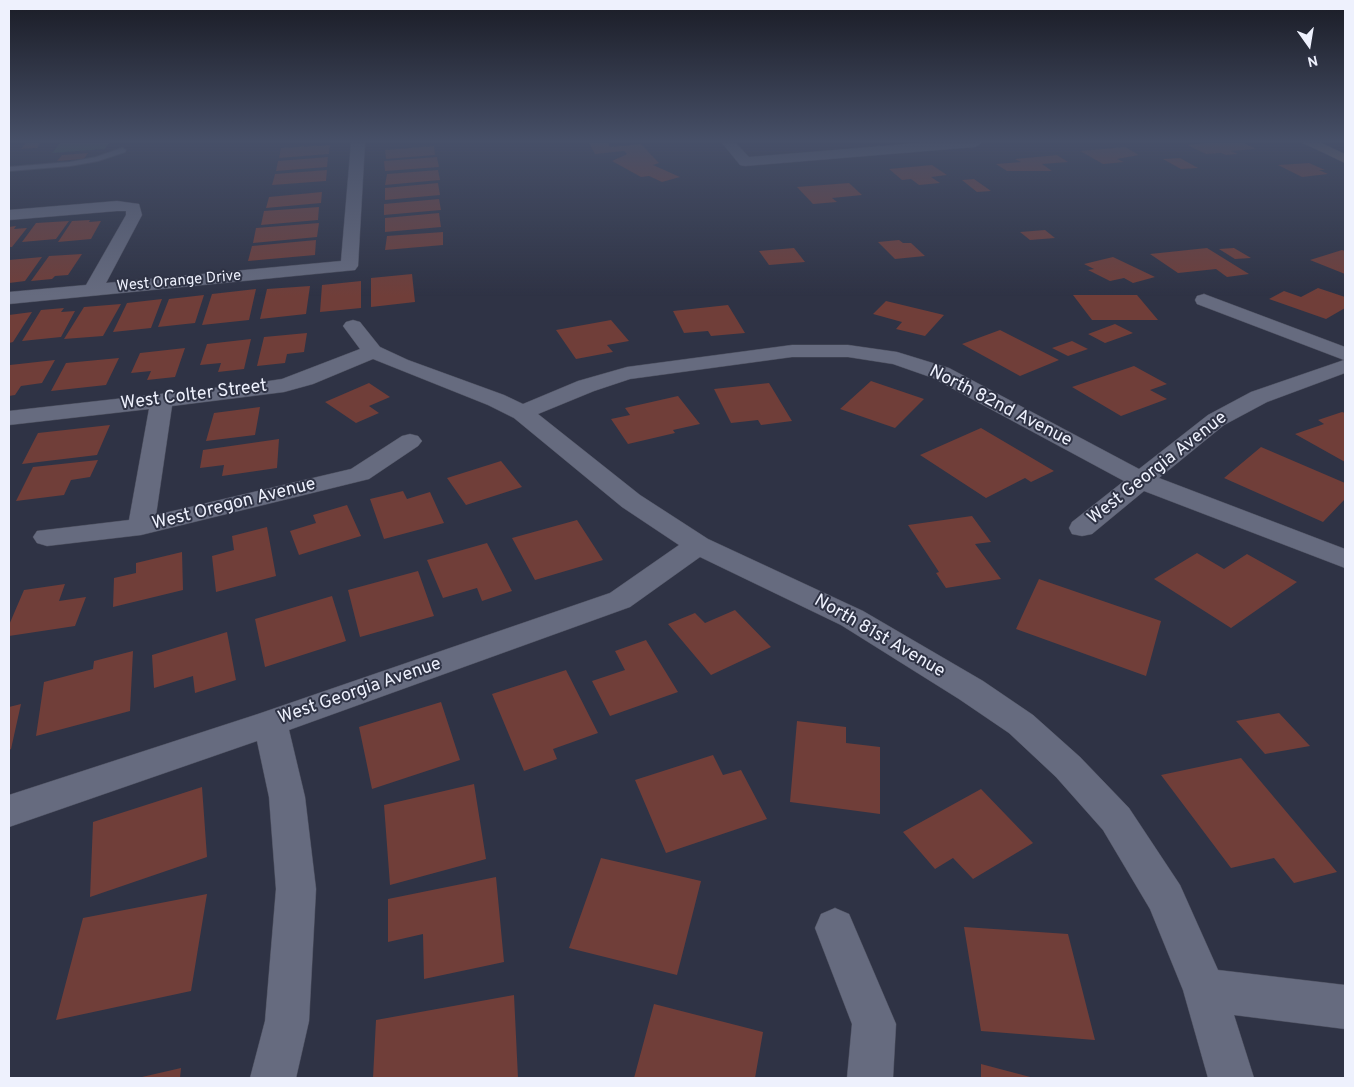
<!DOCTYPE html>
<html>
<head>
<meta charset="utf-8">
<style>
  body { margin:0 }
  #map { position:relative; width:1354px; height:1087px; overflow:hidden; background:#2f3345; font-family:Overpass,sans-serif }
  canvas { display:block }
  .frame { position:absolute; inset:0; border:10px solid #eef1fd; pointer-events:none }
  .north { position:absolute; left:1284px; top:20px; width:50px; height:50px; -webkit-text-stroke:4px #2f3345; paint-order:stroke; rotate:167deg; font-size:14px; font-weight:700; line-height:20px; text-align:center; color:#eef1fd }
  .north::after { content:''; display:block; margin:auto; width:18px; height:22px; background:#eef1fd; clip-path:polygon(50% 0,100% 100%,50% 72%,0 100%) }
</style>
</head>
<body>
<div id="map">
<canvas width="1354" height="1087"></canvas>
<div class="frame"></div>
<div class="north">N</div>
</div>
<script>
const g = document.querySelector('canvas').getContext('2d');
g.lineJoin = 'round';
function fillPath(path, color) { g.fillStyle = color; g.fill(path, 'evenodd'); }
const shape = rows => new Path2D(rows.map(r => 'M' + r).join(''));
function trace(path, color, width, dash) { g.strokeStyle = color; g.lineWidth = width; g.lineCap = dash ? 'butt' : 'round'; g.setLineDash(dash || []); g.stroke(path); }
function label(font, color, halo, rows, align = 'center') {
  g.font = font + ' Overpass,sans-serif'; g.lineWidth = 4; g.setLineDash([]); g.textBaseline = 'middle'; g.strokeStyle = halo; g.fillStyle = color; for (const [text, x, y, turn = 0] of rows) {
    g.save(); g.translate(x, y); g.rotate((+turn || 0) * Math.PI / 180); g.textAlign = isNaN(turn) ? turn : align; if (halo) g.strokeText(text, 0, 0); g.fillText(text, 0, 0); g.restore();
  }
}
fillPath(shape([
  [60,143,109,143,105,149,52,153]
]), '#375b49');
fillPath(shape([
  [26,143,40,143,37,148,21,149],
  [589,143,608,143,610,147,641,144,659,163,653,165,680,177,662,182,649,176,641,177,612,161,627,154,624,151,595,154],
  [1208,143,1244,143,1256,149,1231,151,1238,154,1226,155,1221,153,1206,154,1187,145],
  [330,145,329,154,279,158,281,148],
  [434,146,435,155,386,159,385,150],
  [1125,147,1139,155,1117,159,1124,162,1103,164,1080,151],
  [88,153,84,159,57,161,62,155],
  [1057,155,1068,162,1042,164,1052,171,1007,171,996,164,1021,162,1015,159],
  [328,157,327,167,276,171,278,161],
  [437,157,439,167,385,171,384,161],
  [1180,158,1198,168,1181,169,1163,159],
  [1309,163,1325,170,1319,170,1328,174,1302,177,1278,165],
  [932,165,947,175,931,177,940,183,919,185,911,179,902,180,889,169],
  [327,170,326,181,272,185,275,174],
  [438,170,440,180,385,185,387,174],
  [974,179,991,191,977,192,962,180],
  [438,183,440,195,385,200,385,188],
  [849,183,862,195,832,198,837,202,813,204,797,187],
  [322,192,321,203,266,208,269,197],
  [439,199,441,210,384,215,384,204],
  [319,207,318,220,261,225,264,211],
  [439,213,441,227,385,232,385,218],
  [90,220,89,222,101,221,91,239,58,242,72,221],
  [69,221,56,239,22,242,36,223],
  [319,223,317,237,253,243,256,228],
  [16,226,14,229,27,228,12,247,9,247,9,227],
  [1045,230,1055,238,1030,240,1020,232],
  [443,232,443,245,385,250,387,236],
  [316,240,315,255,248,261,252,246],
  [899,240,903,243,911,243,925,256,895,259,878,242],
  [794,248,805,262,769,265,759,251],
  [1207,248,1249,274,1227,277,1216,269,1178,273,1150,254],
  [1234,248,1251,258,1235,259,1219,249],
  [1342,250,1345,251,1345,274,1310,260],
  [82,254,68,275,55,276,52,279,31,281,49,256],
  [42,257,25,281,9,283,9,260],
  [1113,257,1155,277,1133,283,1124,278,1110,281,1088,270,1094,269,1084,264],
  [412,274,415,302,371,307,371,278],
  [361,281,361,308,320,312,322,285],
  [310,286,306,314,260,319,267,289],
  [1318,288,1345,297,1345,308,1326,319,1269,299,1284,291,1301,297],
  [256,289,249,320,202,325,212,294],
  [204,295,195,323,158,327,169,299],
  [1073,295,1137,295,1158,320,1092,320],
  [162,299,151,328,113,332,127,303],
  [886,301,944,315,925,336,896,329,902,322,873,314],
  [121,304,103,336,64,339,84,307],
  [728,305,745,333,711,336,708,331,684,333,673,311],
  [64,308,61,312,75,311,61,337,22,341,41,310],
  [32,312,13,342,9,343,9,315],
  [611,320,629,341,607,345,613,352,576,359,556,330],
  [1115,324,1133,333,1105,343,1088,334],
  [1000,330,1059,360,1020,376,962,344],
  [307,333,304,352,287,354,285,363,257,366,264,337],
  [251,339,244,369,218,372,221,363,200,365,207,344],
  [1072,341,1088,349,1068,356,1052,348],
  [185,348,175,377,147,380,151,371,131,373,140,353],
  [119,358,106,385,51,391,66,363],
  [55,360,42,383,21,386,15,395,9,396,10,365],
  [1134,366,1167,384,1150,390,1167,399,1121,416,1072,387],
  [871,381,924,399,895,428,840,409],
  [369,383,390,397,369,406,379,413,356,423,325,402],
  [769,383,792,421,761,425,758,420,731,423,714,389],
  [678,396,700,424,673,430,675,433,628,444,611,419,630,415,625,408],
  [260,407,255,435,206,441,214,413],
  [1342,412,1345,413,1345,462,1295,434,1324,424,1318,420],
  [110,425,97,455,22,464,38,433],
  [981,428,1054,471,1031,482,1025,478,986,498,920,455],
  [279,439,277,468,222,476,224,465,200,468,203,450],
  [1261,447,1345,483,1345,499,1323,522,1224,478],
  [98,460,90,477,71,480,64,495,16,501,33,467],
  [501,461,522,487,466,505,447,478],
  [403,491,407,499,430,492,444,523,384,539,370,499],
  [347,505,361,536,299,555,290,531,316,523,313,515],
  [972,516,991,542,975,544,1001,579,946,588,936,573,939,572,908,525],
  [577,520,603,560,535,580,512,538],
  [267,527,276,576,216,592,212,556,234,550,232,536],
  [487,543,512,591,482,601,477,588,443,598,427,560],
  [182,552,183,590,113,607,114,578,136,573,136,563],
  [1197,553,1224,569,1247,554,1297,582,1231,628,1154,579],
  [418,571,434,616,360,637,348,590],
  [1039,579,1161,621,1146,676,1016,629],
  [65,584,59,601,86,597,75,626,9,636,9,625,24,590],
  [332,596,346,641,265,667,255,619],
  [735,610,771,647,711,675,668,624,695,613,705,623],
  [227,632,236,680,195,693,193,676,154,688,152,655],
  [646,640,678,692,610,716,592,681,625,670,615,651],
  [133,651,130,711,36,736,44,682,93,669,94,661],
  [566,670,598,733,553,749,557,759,524,771,492,694],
  [441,702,460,760,372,789,359,727],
  [21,704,11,749,9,750,9,707],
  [1279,713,1310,746,1265,754,1236,721],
  [797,721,846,727,846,743,880,747,880,814,790,802],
  [713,755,723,775,741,770,767,819,666,853,635,780],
  [1241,758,1337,872,1294,883,1274,858,1231,868,1161,775],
  [474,784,486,859,390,885,384,805],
  [202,787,207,857,90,897,93,822],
  [981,789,1033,843,973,879,953,858,935,869,903,832],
  [601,858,701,881,677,975,569,948],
  [496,877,504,962,424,979,423,934,388,942,388,899],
  [207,894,191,991,56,1020,83,918],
  [964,927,1068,934,1095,1040,981,1031],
  [514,995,518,1078,373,1078,376,1020],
  [654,1004,763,1032,755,1078,634,1078],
  [981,1064,1034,1078,981,1078],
  [181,1068,180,1078,142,1078,142,1077]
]), '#703e39');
const service = shape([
  [122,148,126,150,125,152,98,161,70,166,9,171,9,167,70,162,96,157,122,148]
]);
const minor = shape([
  [351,143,365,143,358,266,355,270,9,304,9,292,86,285,126,215,126,211,117,211,9,220,9,210,117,201,139,204,142,215,106,283,341,261,351,143],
  [722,143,736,143,749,157,920,143,981,143,975,147,745,166,740,165,722,143],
  [1204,294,1345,347,1345,373,1267,402,1224,425,1159,478,1345,549,1345,568,1144,491,1092,534,1082,536,1072,534,1069,528,1072,522,1124,481,933,378,893,364,848,357,792,357,630,379,594,391,538,414,640,495,708,539,863,611,983,681,1033,715,1080,757,1129,808,1180,885,1218,970,1345,985,1345,1029,1234,1015,1254,1078,1208,1078,1183,990,1150,909,1103,830,1056,777,1009,733,959,699,841,625,700,557,630,607,289,730,305,797,316,889,309,1021,296,1078,250,1078,265,1021,276,889,269,797,257,741,9,827,9,795,258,714,610,593,679,545,622,507,514,418,488,405,373,359,313,384,284,392,172,406,156,515,351,469,402,436,410,434,418,436,422,441,418,446,369,479,141,535,47,546,37,543,33,537,37,531,129,520,149,409,9,425,9,411,249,384,282,379,360,349,343,326,346,322,353,320,360,322,380,347,408,360,504,395,523,404,578,381,627,367,792,345,848,345,897,352,949,368,1139,469,1208,415,1251,392,1344,360,1197,304,1195,300,1197,296,1204,294],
  [835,908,849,914,896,1024,893,1078,847,1078,852,1024,815,928,821,914,835,908]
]);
const secondary = shape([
  [1303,143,1321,143,1345,154,1345,163,1303,143]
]);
trace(service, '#4b4e5d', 2);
trace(minor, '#4b4e5d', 1);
trace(secondary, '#4b4e5d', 1);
fillPath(service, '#666b7f');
fillPath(minor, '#666b7f');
fillPath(secondary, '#806c64');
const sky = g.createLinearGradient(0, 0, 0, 296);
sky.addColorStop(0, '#1a1c26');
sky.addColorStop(0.48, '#475068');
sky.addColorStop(1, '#47506800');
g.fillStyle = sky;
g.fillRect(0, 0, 1354, 296);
label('15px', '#eef1fd', '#2f3345', [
  ["West Orange Drive",179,282,-5]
]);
label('18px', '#eef1fd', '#2f3345', [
  ["West Colter Street",194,396,-7],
  ["North 82nd Avenue",1000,407,27],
  ["West Georgia Avenue",1158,469,-38],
  ["West Oregon Avenue",234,505,-14],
  ["North 81st Avenue",879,637,30],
  ["West Georgia Avenue",360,692,-19]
]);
</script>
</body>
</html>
